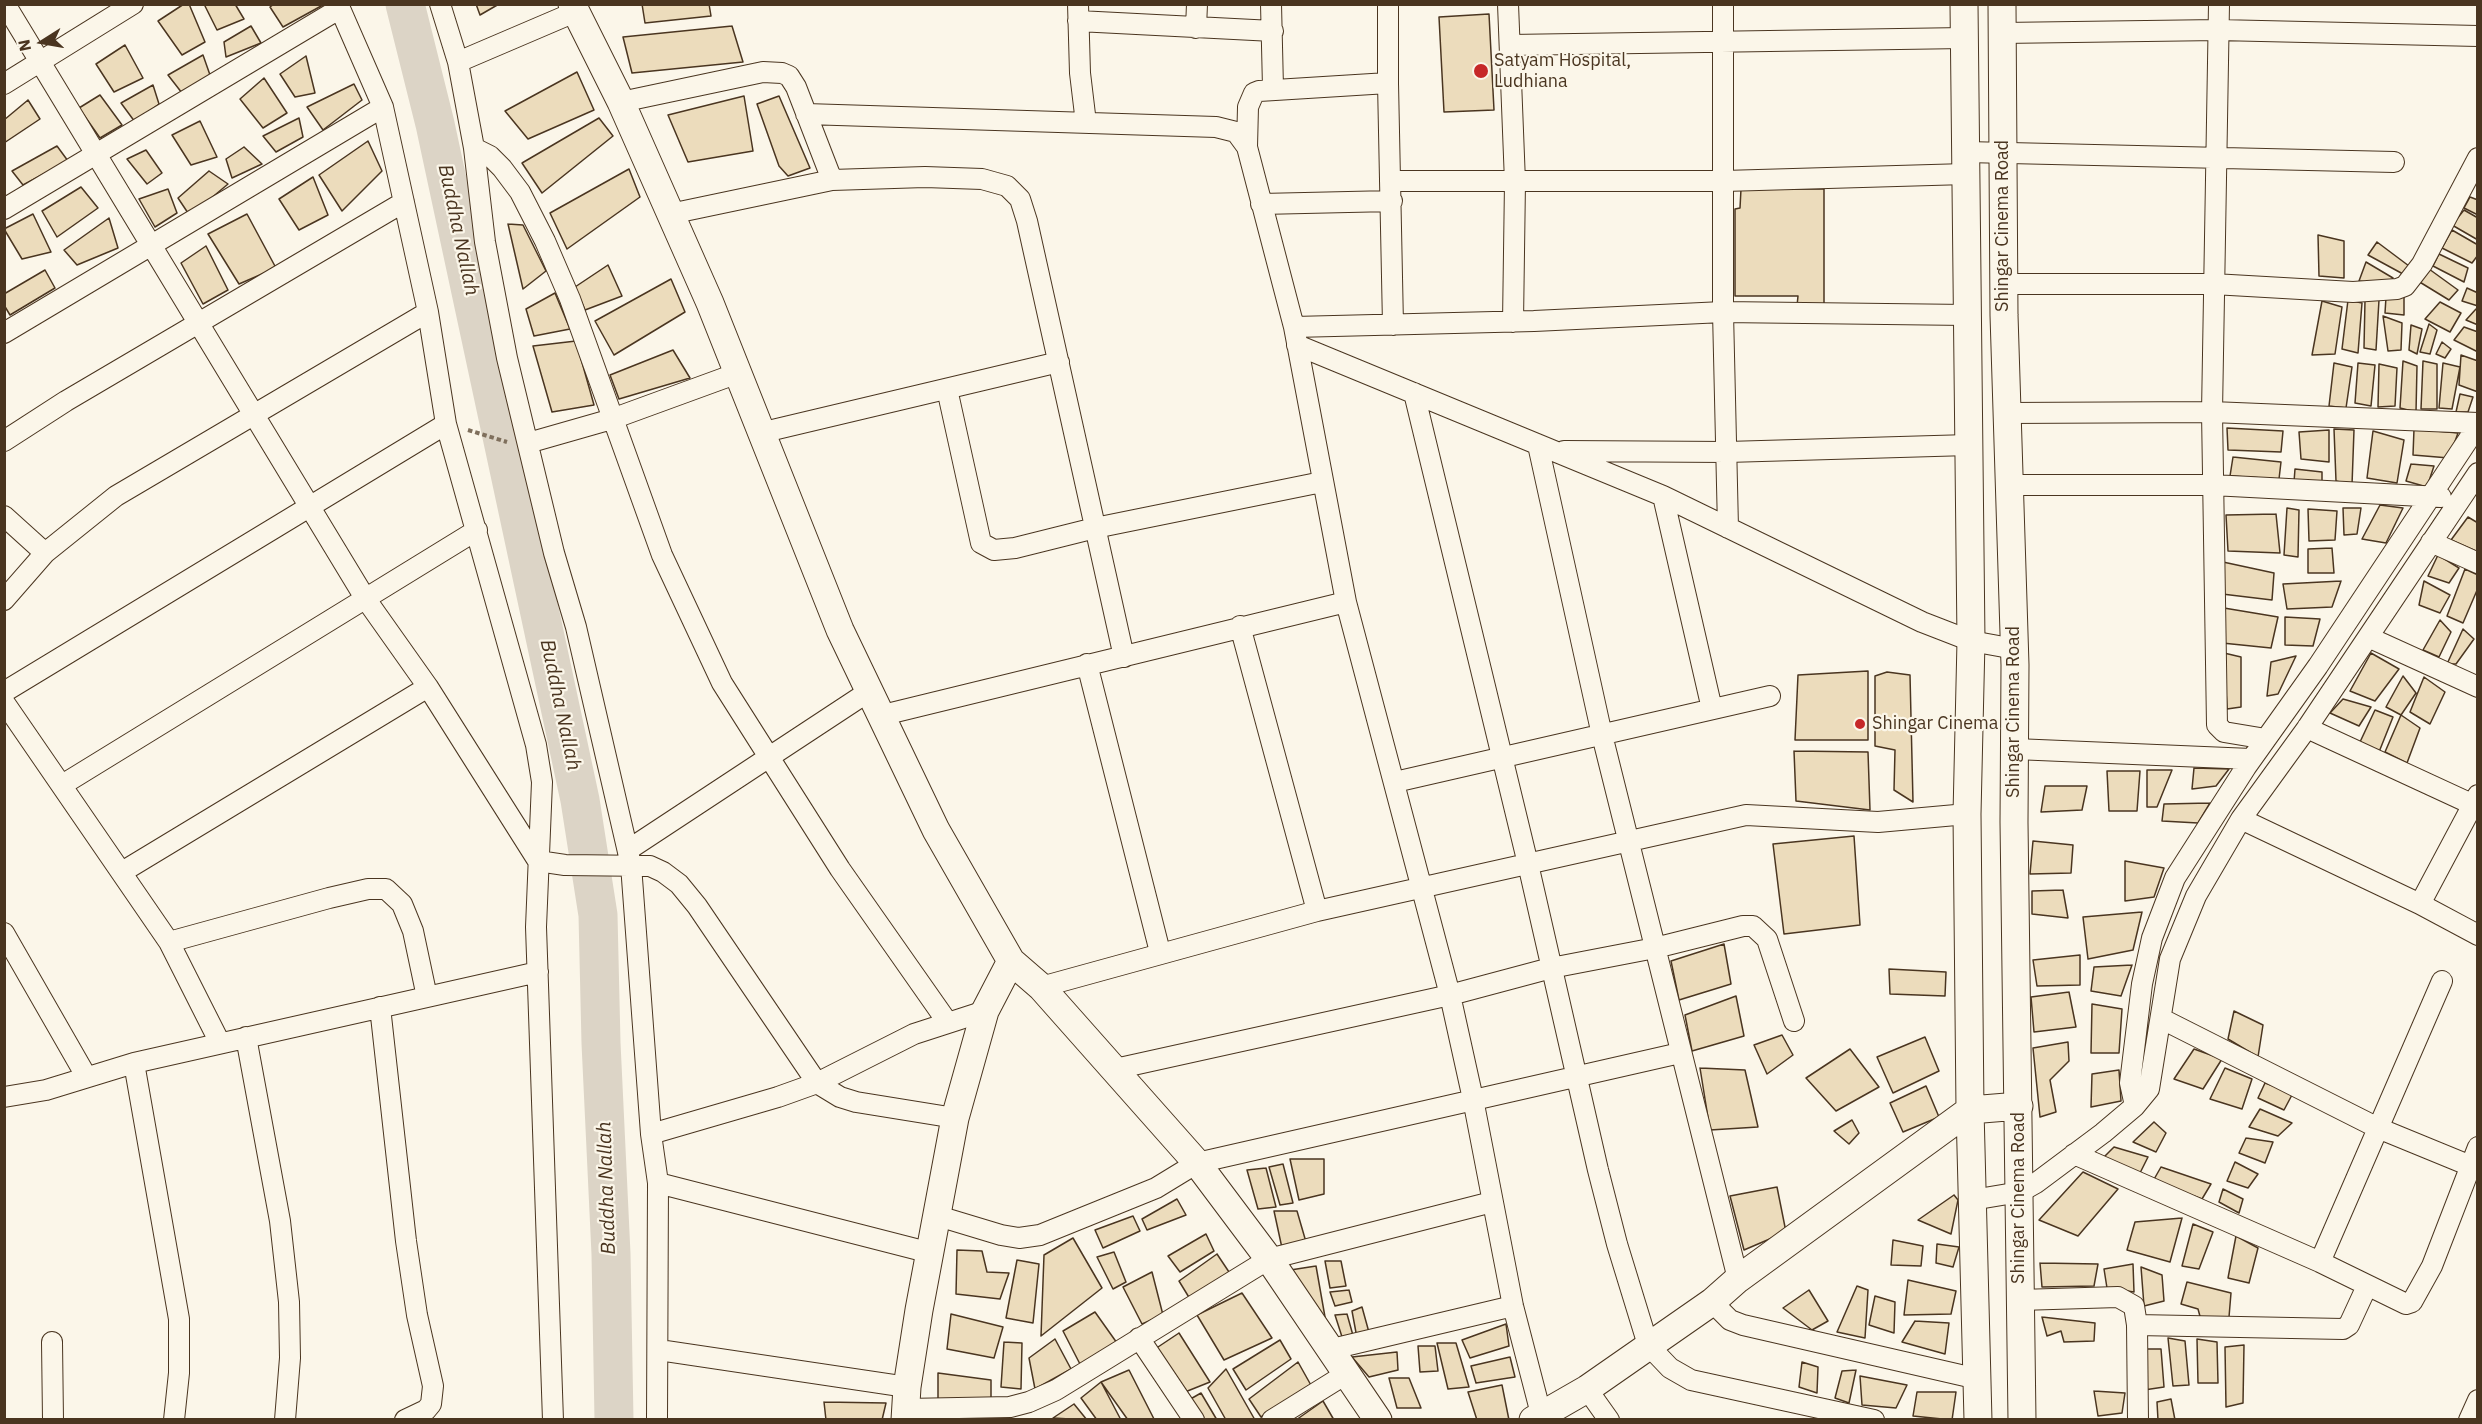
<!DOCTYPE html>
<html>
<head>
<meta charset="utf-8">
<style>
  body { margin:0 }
  #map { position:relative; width:2482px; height:1424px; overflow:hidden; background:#fbf6e9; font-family:"IBM Plex Sans",sans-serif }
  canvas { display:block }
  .frame { position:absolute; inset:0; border:6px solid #4a3520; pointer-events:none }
  .north { position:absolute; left:12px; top:12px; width:60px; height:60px; -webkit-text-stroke:4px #fbf6e9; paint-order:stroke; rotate:259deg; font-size:16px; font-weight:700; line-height:24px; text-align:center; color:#4a3520 }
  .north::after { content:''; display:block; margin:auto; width:21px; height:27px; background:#4a3520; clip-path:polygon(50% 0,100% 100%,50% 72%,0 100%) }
</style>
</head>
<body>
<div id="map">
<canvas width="2482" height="1424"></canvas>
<div class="frame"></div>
<div class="north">N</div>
</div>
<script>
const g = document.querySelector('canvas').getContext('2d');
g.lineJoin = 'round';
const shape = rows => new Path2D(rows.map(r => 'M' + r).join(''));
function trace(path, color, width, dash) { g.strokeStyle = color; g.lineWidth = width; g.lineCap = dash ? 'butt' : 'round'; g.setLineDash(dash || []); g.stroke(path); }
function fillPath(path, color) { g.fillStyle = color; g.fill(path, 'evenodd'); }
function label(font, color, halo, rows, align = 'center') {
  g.font = font + ' "IBM Plex Sans",sans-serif'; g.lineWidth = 4.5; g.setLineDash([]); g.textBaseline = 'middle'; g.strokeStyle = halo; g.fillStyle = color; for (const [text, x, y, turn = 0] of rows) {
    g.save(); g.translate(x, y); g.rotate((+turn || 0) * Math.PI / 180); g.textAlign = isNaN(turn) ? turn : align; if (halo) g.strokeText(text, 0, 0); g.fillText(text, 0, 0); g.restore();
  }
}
trace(shape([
  [405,4,435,124,580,800,598,915,601,1043,611,1254,614,1420]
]), '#dcd4c6', 39);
const building = shape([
  [184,4,189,4,205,42,182,55,158,21,184,4],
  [204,4,235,4,244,19,217,30,204,4],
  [274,4,322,4,323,5,283,27,270,7,274,4],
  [476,4,499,4,480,15,476,4],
  [642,4,709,4,711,16,645,23,642,4],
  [1489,14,1494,110,1444,112,1439,17,1489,14],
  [251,26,261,43,226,57,224,42,251,26],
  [732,26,743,62,632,73,623,37,732,26],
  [125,45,143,78,114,92,96,64,125,45],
  [203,55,210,75,182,93,168,75,203,55],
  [306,56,315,93,295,97,280,74,306,56],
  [577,72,594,110,528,139,505,111,577,72],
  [264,78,287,113,263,128,240,99,264,78],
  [354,84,362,100,323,130,307,107,354,84],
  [153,85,159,104,135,122,121,103,153,85],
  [100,95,122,125,100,138,79,108,100,95],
  [744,96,753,151,688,162,668,115,744,96],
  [779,96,810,168,788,176,779,166,757,104,779,96],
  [28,100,40,119,4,143,4,120,28,100],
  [299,118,303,137,276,152,263,136,299,118],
  [599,118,613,136,542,193,522,163,599,118],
  [200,121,217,157,191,165,172,135,200,121],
  [368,141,382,171,342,211,319,175,368,141],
  [57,146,68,161,23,185,12,171,57,146],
  [244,147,262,164,232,178,226,159,244,147],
  [146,150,162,173,147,184,127,159,146,150],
  [629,169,640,197,567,249,550,213,629,169],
  [209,171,228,184,190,216,178,198,209,171],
  [313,177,328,215,299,230,279,199,313,177],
  [81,187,98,208,57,237,42,211,81,187],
  [168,189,177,213,155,227,139,199,168,189],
  [1741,189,1824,189,1824,306,1797,306,1798,296,1735,296,1735,209,1740,208,1741,189],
  [2470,197,2478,200,2478,215,2464,208,2470,197],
  [2464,210,2478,218,2478,240,2452,225,2464,210],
  [33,214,51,252,22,259,4,229,33,214],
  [247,214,276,268,239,284,208,234,247,214],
  [109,218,118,248,77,265,64,250,109,218],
  [508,224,523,225,546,271,523,289,508,224],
  [2452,230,2478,245,2478,255,2472,263,2442,248,2452,230],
  [2318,235,2344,241,2344,278,2319,276,2318,235],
  [2377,242,2409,266,2403,274,2368,255,2377,242],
  [206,246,228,290,203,304,181,263,206,246],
  [2439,254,2468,268,2464,282,2433,266,2439,254],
  [2366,262,2393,278,2388,285,2359,281,2366,262],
  [608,265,622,296,585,310,575,287,608,265],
  [2429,269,2458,290,2449,300,2418,281,2429,269],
  [45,270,55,288,10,315,4,305,4,294,45,270],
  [671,279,685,312,614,355,595,321,671,279],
  [2467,288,2478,293,2478,306,2462,301,2467,288],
  [555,293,570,329,534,336,526,309,555,293],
  [2386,297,2404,297,2404,315,2385,313,2386,297],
  [2348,300,2362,303,2358,353,2342,349,2348,300],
  [2365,300,2379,300,2376,350,2364,348,2365,300],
  [2322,301,2342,307,2335,354,2312,355,2322,301],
  [2440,302,2461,313,2450,332,2425,319,2440,302],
  [2476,309,2478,310,2478,325,2466,320,2476,309],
  [2383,316,2402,323,2401,350,2388,351,2383,316],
  [2429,324,2437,330,2430,354,2420,352,2429,324],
  [2411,325,2422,329,2417,354,2409,350,2411,325],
  [2464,327,2478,332,2478,352,2454,340,2464,327],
  [576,341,594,405,552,412,533,346,576,341],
  [2442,342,2451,349,2445,358,2436,354,2442,342],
  [673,350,690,378,619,399,610,375,673,350],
  [2461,355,2478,361,2478,392,2459,385,2461,355],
  [2403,361,2417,366,2416,412,2400,408,2403,361],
  [2423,361,2437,364,2437,409,2421,409,2423,361],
  [2334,363,2352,367,2346,408,2329,406,2334,363],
  [2358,363,2375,365,2371,406,2355,403,2358,363],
  [2443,363,2460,367,2452,409,2439,408,2443,363],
  [2379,364,2397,368,2395,406,2378,407,2379,364],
  [2460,394,2473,397,2468,412,2456,412,2460,394],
  [2227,428,2283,431,2281,452,2228,450,2227,428],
  [2334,429,2354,430,2352,485,2336,481,2334,429],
  [2414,429,2458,433,2449,458,2413,455,2414,429],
  [2329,430,2329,462,2301,459,2299,432,2329,430],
  [2373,431,2404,440,2397,483,2367,478,2373,431],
  [2233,457,2281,462,2279,479,2230,476,2233,457],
  [2411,464,2434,466,2427,487,2406,481,2411,464],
  [2295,469,2322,472,2322,484,2294,482,2295,469],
  [2380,505,2403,508,2386,543,2362,539,2380,505],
  [2287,508,2299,510,2298,557,2284,555,2287,508],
  [2343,508,2361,508,2357,534,2344,535,2343,508],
  [2308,509,2337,511,2335,540,2309,541,2308,509],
  [2276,514,2280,553,2228,551,2226,515,2276,514],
  [2468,517,2478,523,2478,552,2451,540,2468,517],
  [2332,548,2334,573,2308,573,2308,549,2332,548],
  [2438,555,2459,568,2449,583,2428,576,2438,555],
  [2223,562,2274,573,2272,600,2222,594,2223,562],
  [2465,569,2478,575,2478,588,2463,623,2447,616,2465,569],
  [2341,581,2332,607,2287,609,2283,584,2341,581],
  [2424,581,2450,595,2440,613,2419,605,2424,581],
  [2224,608,2278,617,2271,648,2222,643,2224,608],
  [2285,617,2320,619,2313,646,2285,645,2285,617],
  [2440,620,2451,632,2439,657,2423,650,2440,620],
  [2463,629,2474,639,2456,664,2447,664,2463,629],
  [2224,653,2241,657,2241,707,2227,709,2224,653],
  [2371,653,2399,669,2375,701,2350,691,2371,653],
  [2296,656,2278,694,2267,696,2271,662,2296,656],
  [1868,671,1868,740,1795,740,1798,675,1868,671],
  [1887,672,1910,675,1913,802,1894,790,1895,750,1875,746,1875,676,1887,672],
  [2403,676,2416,693,2401,715,2386,707,2403,676],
  [2424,677,2445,692,2430,724,2410,712,2424,677],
  [2343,699,2371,707,2359,726,2330,713,2343,699],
  [2375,710,2393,717,2379,752,2360,742,2375,710],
  [2401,715,2420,728,2407,763,2385,752,2401,715],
  [1794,751,1868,752,1870,810,1796,801,1794,751],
  [2194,768,2229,769,2216,786,2192,789,2194,768],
  [2147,770,2172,770,2157,807,2147,807,2147,770],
  [2107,771,2140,771,2137,811,2109,811,2107,771],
  [2045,786,2087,786,2082,810,2041,812,2045,786],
  [2210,803,2198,823,2162,821,2164,804,2210,803],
  [1854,836,1860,925,1784,934,1773,844,1854,836],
  [2033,841,2073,845,2071,873,2030,874,2033,841],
  [2125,861,2164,868,2154,897,2125,901,2125,861],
  [2063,890,2068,918,2032,914,2032,891,2063,890],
  [2142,912,2133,950,2088,959,2083,917,2142,912],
  [1724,944,1731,984,1679,1000,1671,961,1724,944],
  [2080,955,2080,985,2037,986,2033,960,2080,955],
  [2132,965,2121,996,2091,991,2094,967,2132,965],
  [1889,969,1946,972,1945,996,1890,994,1889,969],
  [2069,992,2076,1027,2034,1032,2031,997,2069,992],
  [1736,996,1744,1036,1692,1051,1685,1015,1736,996],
  [2092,1004,2122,1009,2119,1053,2091,1053,2092,1004],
  [2234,1011,2263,1025,2258,1057,2228,1039,2234,1011],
  [1782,1035,1793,1055,1767,1074,1754,1045,1782,1035],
  [1925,1037,1939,1071,1893,1093,1877,1057,1925,1037],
  [2068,1042,2069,1061,2050,1080,2056,1112,2040,1117,2033,1048,2068,1042],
  [1850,1049,1879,1087,1836,1111,1806,1078,1850,1049],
  [2194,1049,2222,1059,2203,1089,2174,1079,2194,1049],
  [1700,1068,1745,1070,1758,1127,1710,1130,1700,1068],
  [2225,1068,2252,1079,2242,1109,2210,1099,2225,1068],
  [2119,1070,2121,1101,2091,1107,2092,1074,2119,1070],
  [2265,1083,2293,1093,2284,1110,2258,1098,2265,1083],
  [1926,1086,1939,1117,1903,1132,1890,1103,1926,1086],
  [2260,1109,2292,1123,2278,1136,2249,1127,2260,1109],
  [1852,1120,1859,1133,1849,1144,1834,1131,1852,1120],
  [2154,1122,2166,1133,2156,1152,2133,1142,2154,1122],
  [2246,1138,2273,1142,2265,1163,2239,1153,2246,1138],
  [2114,1147,2148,1157,2140,1173,2104,1157,2114,1147],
  [1290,1159,1324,1159,1324,1194,1299,1200,1290,1159],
  [2235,1162,2258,1174,2248,1188,2227,1181,2235,1162],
  [1283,1164,1293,1203,1280,1205,1269,1167,1283,1164],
  [2161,1167,2211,1184,2202,1199,2153,1181,2161,1167],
  [1266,1168,1276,1207,1258,1209,1247,1170,1266,1168],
  [2083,1172,2118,1189,2078,1236,2039,1220,2083,1172],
  [1777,1187,1786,1232,1744,1250,1730,1196,1777,1187],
  [2223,1189,2243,1199,2239,1213,2219,1202,2223,1189],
  [1954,1195,1958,1200,1951,1234,1918,1220,1954,1195],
  [1177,1199,1186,1215,1147,1230,1142,1219,1177,1199],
  [1274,1211,1297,1211,1306,1242,1282,1248,1274,1211],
  [1133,1216,1140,1231,1103,1248,1095,1230,1133,1216],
  [2182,1218,2170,1262,2127,1250,2135,1222,2182,1218],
  [2193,1224,2213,1232,2199,1269,2182,1266,2193,1224],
  [1206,1234,1214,1251,1180,1272,1168,1256,1206,1234],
  [2236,1236,2258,1248,2249,1283,2228,1278,2236,1236],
  [1073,1238,1102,1288,1041,1336,1044,1255,1073,1238],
  [1893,1240,1923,1246,1921,1266,1891,1265,1893,1240],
  [1937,1244,1959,1247,1953,1267,1936,1263,1937,1244],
  [957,1250,982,1251,987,1272,1009,1273,1000,1299,956,1294,957,1250],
  [1114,1252,1126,1282,1113,1289,1097,1257,1114,1252],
  [1217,1254,1229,1272,1190,1299,1179,1281,1217,1254],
  [1017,1260,1039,1264,1033,1323,1006,1318,1017,1260],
  [1325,1261,1341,1261,1346,1286,1330,1288,1325,1261],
  [2040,1263,2098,1264,2094,1286,2042,1287,2040,1263],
  [2133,1264,2134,1292,2107,1288,2104,1269,2133,1264],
  [1316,1266,1325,1317,1314,1315,1284,1271,1316,1266],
  [2141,1267,2162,1275,2164,1301,2144,1306,2141,1267],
  [1152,1272,1163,1315,1142,1324,1123,1287,1152,1272],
  [1908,1280,1956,1291,1951,1314,1904,1315,1908,1280],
  [2187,1282,2231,1293,2229,1317,2201,1320,2198,1309,2181,1304,2187,1282],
  [1857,1286,1868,1290,1865,1338,1837,1332,1857,1286],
  [1349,1290,1352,1302,1335,1306,1330,1292,1349,1290],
  [1809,1290,1828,1321,1812,1330,1783,1308,1809,1290],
  [1242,1293,1272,1338,1224,1360,1197,1315,1242,1293],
  [1875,1296,1895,1302,1894,1333,1869,1325,1875,1296],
  [1362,1307,1370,1336,1357,1338,1352,1311,1362,1307],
  [1095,1312,1117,1343,1082,1368,1063,1331,1095,1312],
  [951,1314,1003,1327,994,1358,947,1349,951,1314],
  [1347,1314,1354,1339,1343,1340,1335,1315,1347,1314],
  [2042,1317,2095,1323,2094,1341,2064,1342,2061,1331,2047,1336,2042,1317],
  [1915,1321,1949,1323,1945,1354,1902,1342,1915,1321],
  [1506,1324,1509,1346,1470,1358,1462,1340,1506,1324],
  [1179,1333,1210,1382,1185,1392,1155,1349,1179,1333],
  [2168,1338,2185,1341,2189,1385,2173,1386,2168,1338],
  [1055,1339,1071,1369,1035,1389,1029,1358,1055,1339],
  [2197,1339,2217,1342,2218,1383,2198,1383,2197,1339],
  [1280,1340,1291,1359,1246,1390,1233,1369,1280,1340],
  [1004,1342,1022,1343,1021,1389,1001,1387,1004,1342],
  [1437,1343,1456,1343,1469,1387,1448,1389,1437,1343],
  [2244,1345,2243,1403,2226,1407,2225,1347,2244,1345],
  [1418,1346,1435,1346,1438,1371,1420,1372,1418,1346],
  [2145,1349,2161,1349,2164,1387,2144,1390,2145,1349],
  [1397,1352,1398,1370,1369,1377,1352,1357,1397,1352],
  [1510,1357,1515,1377,1476,1383,1471,1366,1510,1357],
  [1298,1362,1312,1387,1261,1417,1249,1399,1298,1362],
  [1802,1362,1818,1367,1817,1393,1799,1387,1802,1362],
  [1226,1369,1255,1420,1226,1420,1208,1388,1226,1369],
  [1129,1370,1154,1419,1128,1420,1101,1382,1129,1370],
  [1856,1370,1849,1403,1835,1398,1842,1371,1856,1370],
  [938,1373,991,1380,991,1400,938,1399,938,1373],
  [1860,1376,1907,1385,1896,1408,1862,1405,1860,1376],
  [1389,1378,1409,1378,1421,1408,1397,1408,1389,1378],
  [1101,1382,1121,1420,1097,1420,1081,1398,1101,1382],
  [1502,1385,1509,1420,1477,1420,1468,1392,1502,1385],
  [2094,1391,2125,1393,2122,1413,2098,1416,2094,1391],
  [1917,1392,1956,1392,1952,1420,1913,1416,1917,1392],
  [1201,1393,1217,1420,1199,1420,1187,1401,1201,1393],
  [2171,1399,2175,1420,2158,1420,2157,1402,2171,1399],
  [1323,1401,1334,1420,1296,1420,1323,1401],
  [824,1402,886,1403,882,1420,826,1420,824,1402],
  [1074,1404,1087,1420,1053,1418,1074,1404]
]);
fillPath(building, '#ecdcbc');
trace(building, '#4a3520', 1.5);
const street = shape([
  [5,4,365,598,428,687,538,861,565,865,650,866,663,872,679,884,697,906,817,1083,840,1097,856,1102,955,1118],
  [338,4,383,107,428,312,446,424,536,745,542,782,536,927,553,1420],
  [440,4,458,62,474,148,485,242,507,358,554,553,576,627,631,865,651,1134,658,1183,657,1420],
  [1078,4,1080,73,1086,123],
  [1271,4,1273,88],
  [1508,4,1515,182,1513,322],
  [1723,4,1723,312,1728,528],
  [2219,4,2212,412,2217,725,2224,732,2266,739],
  [1078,21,1273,31],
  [1196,28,1197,4],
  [2002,33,2218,30,2478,36],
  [1510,45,1964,38],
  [458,62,575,12],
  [1388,83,1393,325],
  [4,84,133,4],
  [621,102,763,72,782,73,789,76,796,87,832,180],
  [806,114,1216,127,1236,132,1247,147,1294,327,1346,602,1450,995,1473,1099,1513,1306,1541,1414],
  [1247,147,1248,107,1254,93,1259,91,1388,83,1388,4],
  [474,148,490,156,502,168,520,192,545,241,570,299,662,555,722,683,840,869,948,1023],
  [1966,152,2394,162],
  [1391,181,1724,181,1966,174],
  [1261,204,1392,201],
  [4,209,339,9],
  [670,214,832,180,925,177,982,179,1007,186,1020,199,1027,221,1124,657],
  [2004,284,2213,284,2353,292,2397,289,2405,286,2422,264,2478,158],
  [1294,327,1534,321,1723,312,1967,315],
  [4,333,383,107],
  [1297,345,1663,496,1922,622,1971,641,2015,649],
  [947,389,981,543,994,550,1015,548,1095,528,1322,482],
  [1414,393,1528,864,1598,1170,1617,1244,1648,1345,1670,1368,1691,1380,1874,1420],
  [2007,413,2212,412,2478,423],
  [760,433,1059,362],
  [4,441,66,401,404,202],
  [528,443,612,419,738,373],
  [1538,445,1602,735,1738,1279],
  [1564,451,1727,452,1969,445],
  [2009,485,2212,485,2441,497],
  [1663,496,1712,709],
  [4,516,45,553],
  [2431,542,2478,563],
  [4,600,45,553,116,496,428,312],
  [1240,626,1317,911],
  [2368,637,2478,687],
  [1087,664,1160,952],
  [4,692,446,424],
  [4,702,169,942,220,1043],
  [879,716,1346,602],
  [2307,728,2478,807],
  [2015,749,2251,759],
  [1395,782,1770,696],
  [62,785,477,530],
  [2241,819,2420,904,2478,935],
  [628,850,868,692],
  [122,872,428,687],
  [2420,904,2478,795],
  [4,933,86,1076],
  [169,942,329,898,368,889,386,889,402,904,413,931,427,997],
  [1041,987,1317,911,1746,815,1878,822,1967,814],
  [380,1007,406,1241,417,1315,433,1386,431,1404,426,1410,405,1420],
  [2162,1019,2378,1128,2478,1169],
  [246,1037,280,1221,289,1302,290,1358,285,1420],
  [134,1063,179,1319,179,1373,174,1420],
  [1115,1069,1450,995,1551,968,1655,948,1743,926,1753,926,1767,939,1794,1021],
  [4,1097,46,1090,134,1063,538,972],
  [2135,1106,2130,1083,2142,984,2152,938,2175,878,2246,767,2318,666,2478,425],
  [651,1134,778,1097,817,1083,914,1034,985,1011],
  [2074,1154,2320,1262,2406,1304,2412,1302,2432,1266,2478,1147],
  [658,1183,931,1253],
  [1972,1200,2020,1192,2036,1183,2103,1133,2135,1106,2149,1089,2170,959,2196,896,2241,819,2307,728,2478,473],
  [938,1216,1001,1235,1019,1238,1040,1235,1156,1188,1197,1163,1680,1053],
  [2320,1262,2442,981],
  [2020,1300,2118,1297,2134,1306,2137,1325,2138,1420],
  [1712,1302,1730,1320,1743,1325,1978,1379],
  [2137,1325,2343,1329,2349,1325,2367,1286],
  [1139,1338,1194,1420],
  [52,1342,53,1420],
  [1332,1349,1513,1306],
  [659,1350,907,1387],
  [1587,1389,1609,1420],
  [906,1409,1010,1407,1029,1402,1056,1390,1269,1259,1492,1202],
  [1272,1420,1346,1374],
  [2469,1420,2478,1400]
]);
const secondary = shape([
  [572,4,621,102,710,303,840,630,936,830,1011,961,1041,987,1197,1163,1269,1259,1378,1420],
  [1964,4,1971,641,1967,814,1970,1110,1978,1420],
  [2002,4,2004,315,2015,665,2014,822,2022,1420],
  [905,1420,907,1387,919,1310,955,1118,985,1011,1011,961],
  [1533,1420,1587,1389,1712,1302,1738,1279,1970,1110,2019,1106]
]);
trace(street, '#4a3520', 22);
trace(secondary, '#4a3520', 29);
trace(shape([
  [468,430,507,442]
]), '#7f6f5c', 4, [4.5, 3]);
trace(street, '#fbf6e9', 20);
trace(secondary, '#fbf6e9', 27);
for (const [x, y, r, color] of [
  [1481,71,8,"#c62828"],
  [1860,724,6,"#c62828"]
]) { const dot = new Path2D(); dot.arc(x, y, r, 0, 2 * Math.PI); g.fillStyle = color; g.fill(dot); trace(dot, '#fbf6e9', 2); }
label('18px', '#4a3520', '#fbf6e9', [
  ["Satyam Hospital,",1494,61],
  ["Ludhiana",1494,82],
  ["Shingar Cinema",1872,724]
], 'left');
label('18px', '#4a3520', '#fbf6e9', [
  ["Shingar Cinema Road",2003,226,-90],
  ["Shingar Cinema Road",2014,712,-90],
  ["Shingar Cinema Road",2019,1198,-90]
]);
label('italic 20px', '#4a3520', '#fbf6e9', [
  ["Buddha Nallah",458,230,78],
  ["Buddha Nallah",560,705,78],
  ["Buddha Nallah",607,1188,-92]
]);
</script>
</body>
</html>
